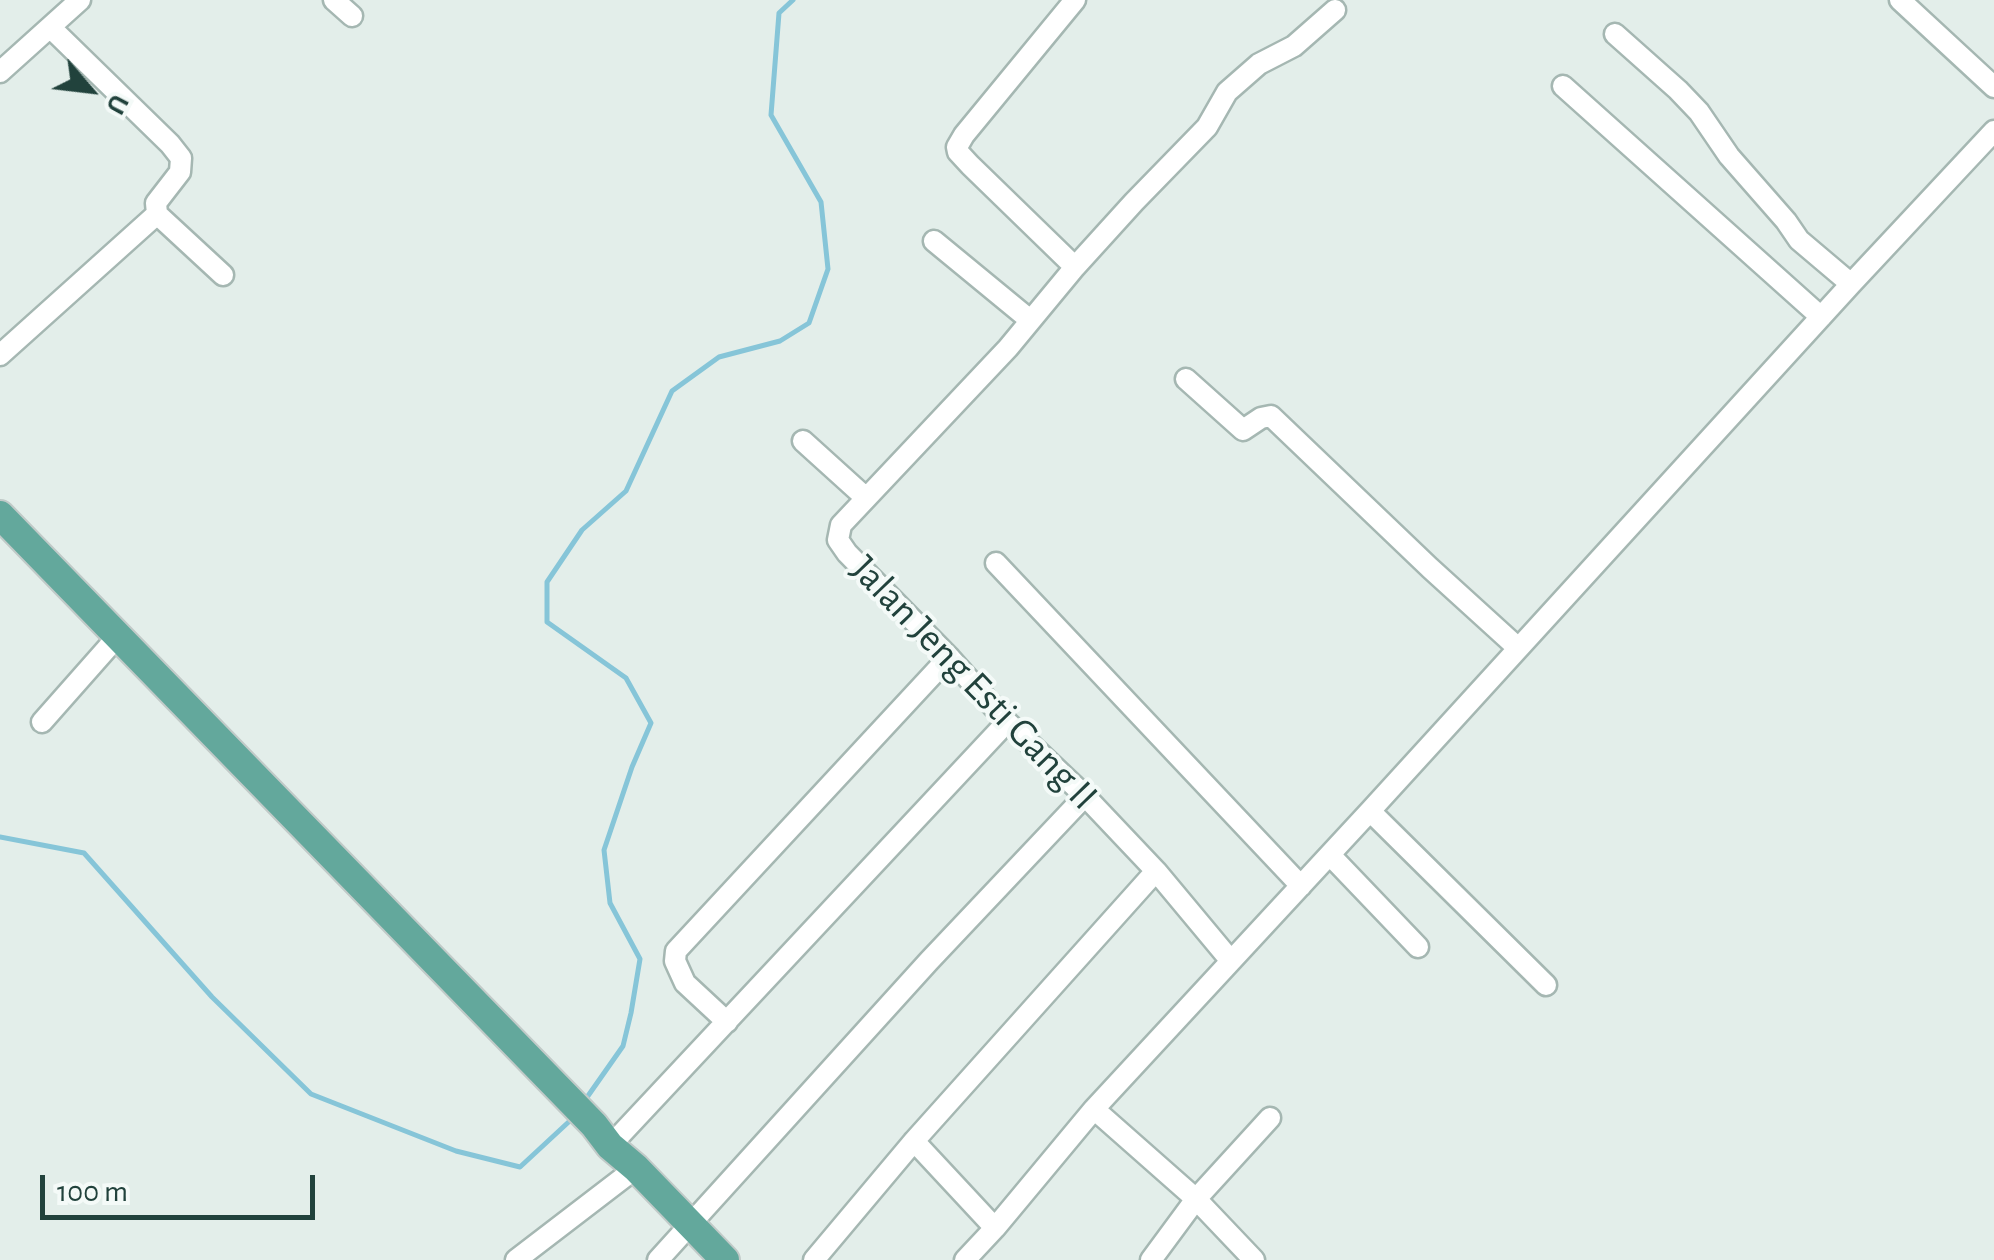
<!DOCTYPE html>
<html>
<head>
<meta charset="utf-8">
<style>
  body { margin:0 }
  #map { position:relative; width:1994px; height:1260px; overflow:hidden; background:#e3eeea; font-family:"Alegreya Sans",sans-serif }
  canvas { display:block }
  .north { position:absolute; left:40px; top:40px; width:100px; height:100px; -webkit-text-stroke:8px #f4faf8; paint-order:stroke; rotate:118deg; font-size:28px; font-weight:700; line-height:40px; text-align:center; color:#21423c }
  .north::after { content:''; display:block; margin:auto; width:35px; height:45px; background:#21423c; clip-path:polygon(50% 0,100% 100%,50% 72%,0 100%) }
  .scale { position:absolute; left:40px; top:1175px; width:275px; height:45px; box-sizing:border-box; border:5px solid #21423c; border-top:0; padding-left:12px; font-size:30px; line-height:35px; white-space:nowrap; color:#21423c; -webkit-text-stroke:8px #f4faf8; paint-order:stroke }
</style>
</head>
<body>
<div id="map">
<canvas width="1994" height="1260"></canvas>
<div class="north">U</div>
<div class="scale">100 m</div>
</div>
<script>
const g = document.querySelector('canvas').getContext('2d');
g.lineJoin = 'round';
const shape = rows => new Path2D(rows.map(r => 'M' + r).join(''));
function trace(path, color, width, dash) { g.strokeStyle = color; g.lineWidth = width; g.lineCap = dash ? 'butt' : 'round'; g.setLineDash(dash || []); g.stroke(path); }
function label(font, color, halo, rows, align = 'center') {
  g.font = font + ' "Alegreya Sans",sans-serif'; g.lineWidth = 8; g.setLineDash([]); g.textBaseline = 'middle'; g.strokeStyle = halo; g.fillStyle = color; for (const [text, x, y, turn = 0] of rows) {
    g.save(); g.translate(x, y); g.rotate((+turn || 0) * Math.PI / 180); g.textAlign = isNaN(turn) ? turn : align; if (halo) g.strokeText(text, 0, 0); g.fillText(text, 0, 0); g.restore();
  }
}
trace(shape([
  [0,837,84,853,212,997,311,1094,456,1151,520,1167,574,1117],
  [583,1103,623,1046,631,1013,640,959,610,903,604,850,632,767,651,723,626,678,547,622,547,582,582,530,626,491,672,391,719,357,780,341,809,323,828,269,821,202,771,115,779,13,793,0]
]), '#86c5d8', 5);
const minor = shape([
  [334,0,352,16],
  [1075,0,964,135,957,147,958,152,970,165,1075,267,1008,348,841,525,838,540,847,553,949,657,1007,722,1085,796,1156,871,1231,961],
  [1900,0,1994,87],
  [50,27,170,144,181,158,180,172,156,203,157,214,223,275],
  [1615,34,1678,90,1699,112,1729,156,1786,221,1799,240,1851,284],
  [0,72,80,0],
  [1563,86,1821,317],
  [934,241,1030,320],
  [1075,267,1134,202,1207,127,1227,92,1259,64,1294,46,1335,10],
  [0,355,157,214],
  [1186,379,1243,430,1261,418,1271,416,1430,568,1518,648],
  [803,441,866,498],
  [996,563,1301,886],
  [42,722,118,636],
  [1370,811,1546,985],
  [1330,855,1418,947],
  [727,1022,685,983,675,961,676,951,949,657],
  [1094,1109,1196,1199,1254,1260],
  [914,1141,995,1228],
  [610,1146,1007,722],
  [516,1260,636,1168],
  [658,1260,929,961,1085,796],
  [814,1260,914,1141,1156,871],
  [965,1260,995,1228,1094,1109,1370,811,1851,284,1994,131],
  [1151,1260,1196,1199,1270,1118]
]);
const major = shape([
  [0,515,594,1125,610,1146,636,1168,725,1260]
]);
trace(minor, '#a5b7b2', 25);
trace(major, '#c1cac8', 32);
trace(minor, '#fff', 20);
trace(major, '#63a89c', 28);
label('40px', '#21423c', '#f4faf8', [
  ["Jalan Jeng Esti Gang II",974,683,46]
]);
</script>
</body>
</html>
